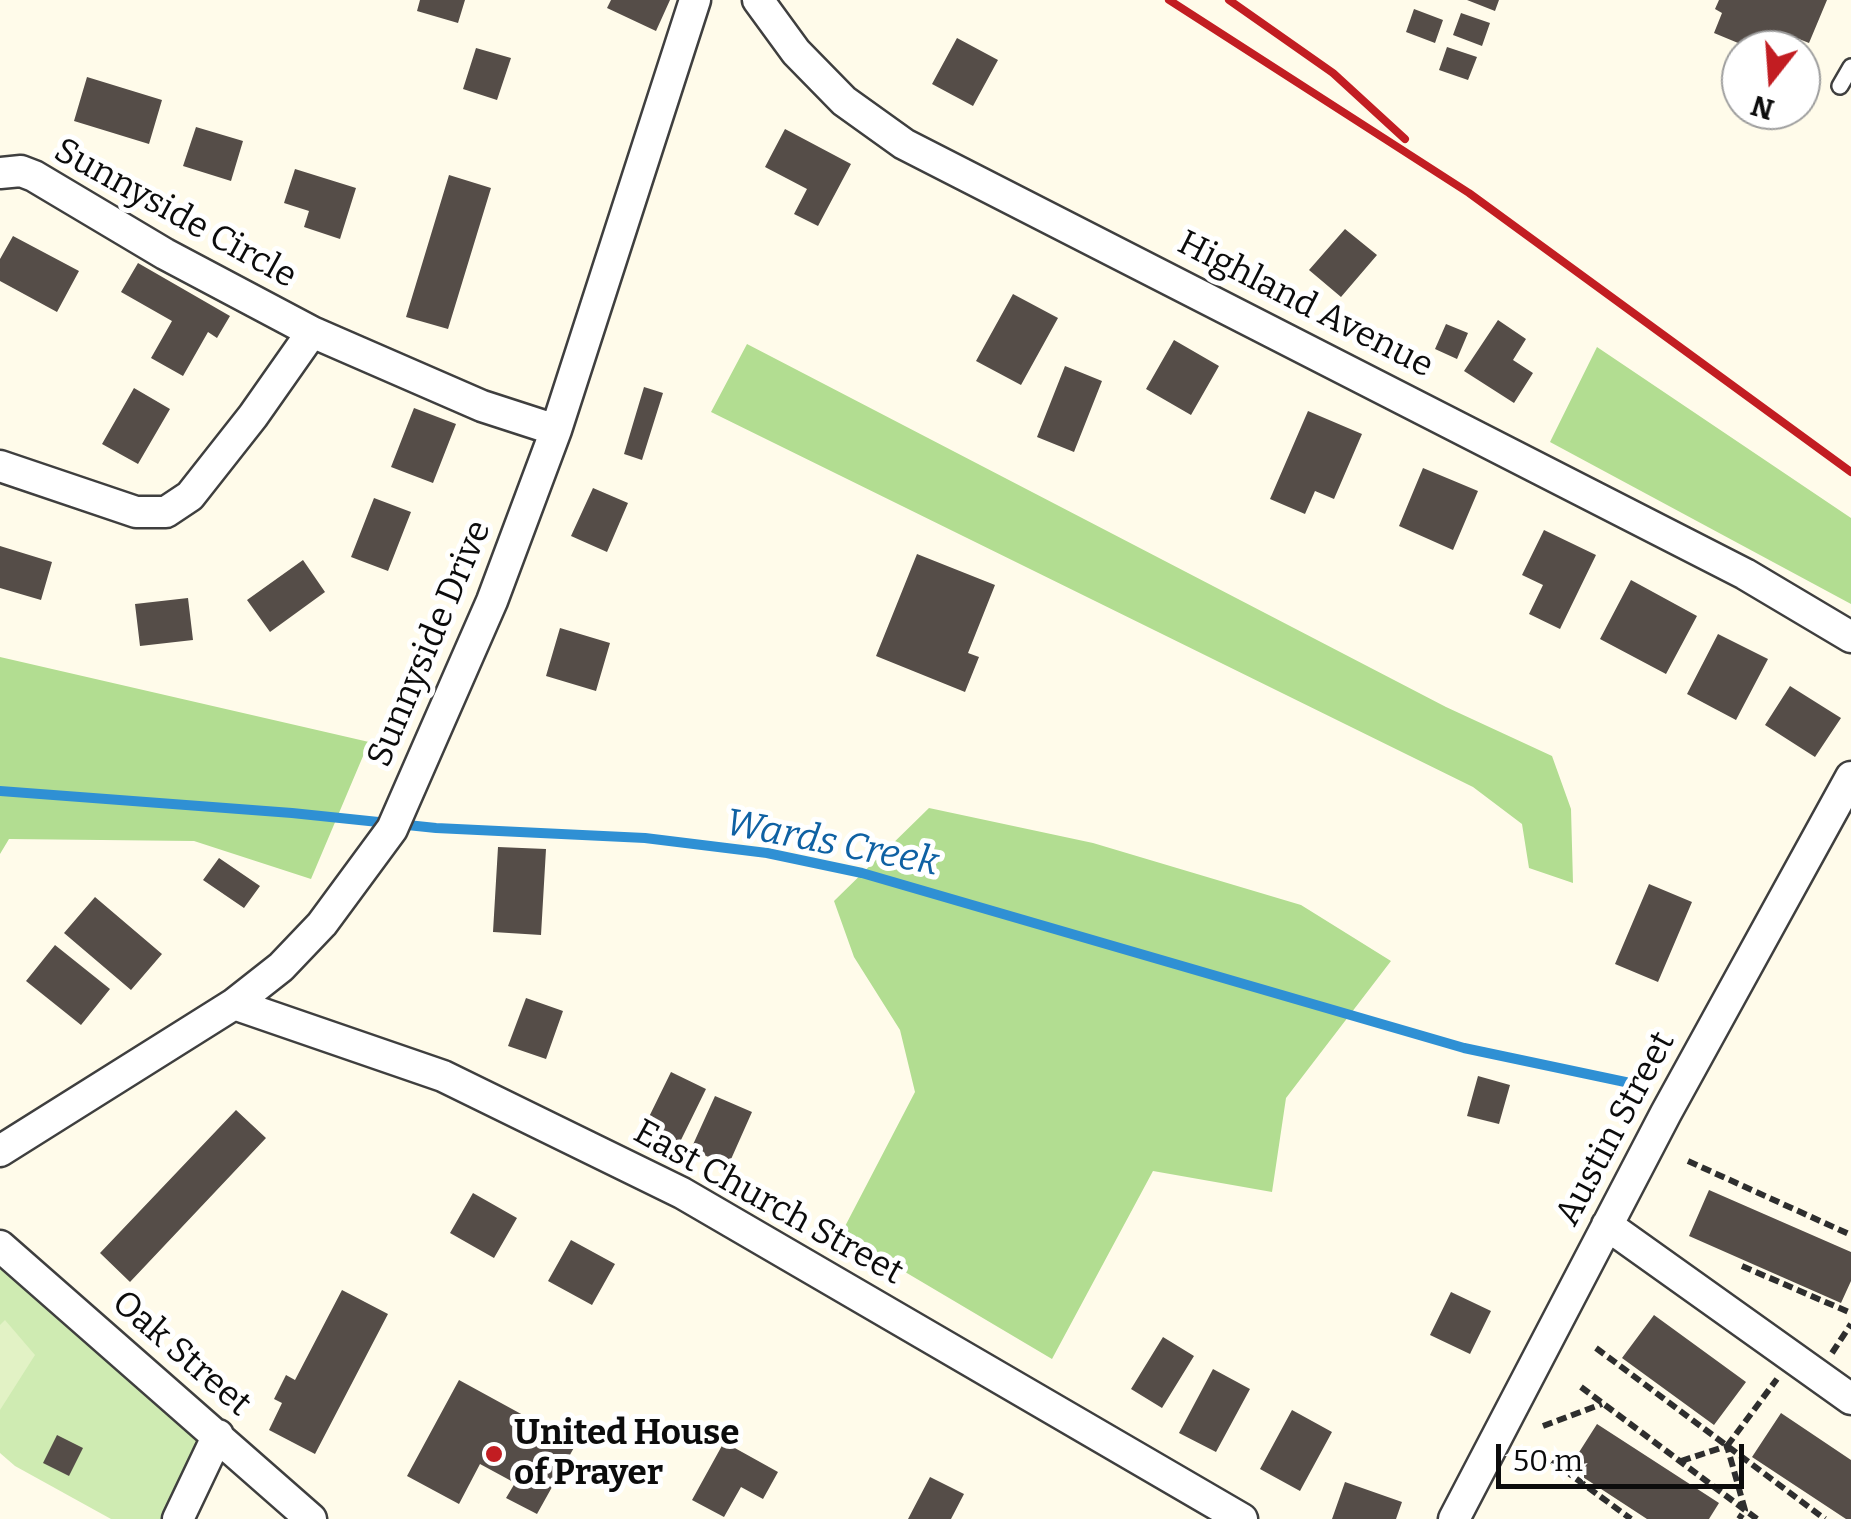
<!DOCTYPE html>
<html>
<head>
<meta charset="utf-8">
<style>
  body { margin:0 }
  #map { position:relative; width:1851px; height:1519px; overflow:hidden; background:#fffbea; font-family:Bitter,serif }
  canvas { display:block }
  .north { position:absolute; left:1721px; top:30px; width:100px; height:100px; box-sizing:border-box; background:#fff; border:2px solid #9e9e9e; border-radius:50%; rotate:197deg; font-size:28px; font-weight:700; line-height:40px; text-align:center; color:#0c0c0c }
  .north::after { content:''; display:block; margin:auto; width:35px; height:45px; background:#c21d22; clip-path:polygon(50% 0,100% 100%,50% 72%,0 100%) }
  .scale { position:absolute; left:1496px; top:1444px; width:248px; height:45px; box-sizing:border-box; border:5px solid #0c0c0c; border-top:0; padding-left:12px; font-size:30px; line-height:35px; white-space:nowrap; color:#0c0c0c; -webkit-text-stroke:8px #fff; paint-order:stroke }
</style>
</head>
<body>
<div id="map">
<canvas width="1851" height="1519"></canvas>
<div class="north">N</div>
<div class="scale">50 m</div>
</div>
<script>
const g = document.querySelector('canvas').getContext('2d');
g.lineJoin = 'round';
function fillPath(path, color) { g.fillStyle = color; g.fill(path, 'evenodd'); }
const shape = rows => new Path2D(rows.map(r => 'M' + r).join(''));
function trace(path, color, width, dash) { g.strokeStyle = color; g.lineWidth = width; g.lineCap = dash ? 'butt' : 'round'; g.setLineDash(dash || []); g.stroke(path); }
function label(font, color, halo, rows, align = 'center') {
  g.font = font + ' Bitter,serif'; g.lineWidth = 10; g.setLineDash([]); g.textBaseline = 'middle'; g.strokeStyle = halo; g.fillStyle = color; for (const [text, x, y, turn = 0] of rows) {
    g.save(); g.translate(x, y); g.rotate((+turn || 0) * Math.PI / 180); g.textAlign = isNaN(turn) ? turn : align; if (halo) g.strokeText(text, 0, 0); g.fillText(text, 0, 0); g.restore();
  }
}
fillPath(shape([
  [0,1260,201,1439,161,1519,111,1519,15,1466,0,1453]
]), '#cfebb2');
fillPath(shape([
  [747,344,1446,707,1552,756,1571,809,1573,883,1529,868,1522,824,1473,787,711,412],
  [1597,347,1851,518,1851,604,1550,442],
  [0,657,369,742,311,879,194,841,9,839,0,854],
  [929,808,1093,843,1301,905,1391,961,1286,1098,1272,1192,1153,1171,1052,1359,841,1234,915,1092,900,1030,854,957,834,901]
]), '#b2dd91');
fillPath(shape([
  [5,1320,35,1355,0,1410,0,1325]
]), '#e2f2c5');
trace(shape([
  [0,791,292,813,436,828,645,838,767,853,862,873,1464,1048,1630,1083]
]), '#2f90d4', 10);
fillPath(shape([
  [420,0,465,0,458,23,417,11],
  [611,0,670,0,656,31,607,8],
  [1467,0,1499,0,1495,11],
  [1719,0,1827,0,1809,43,1799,39,1795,50,1755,50,1714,33,1722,13,1715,9],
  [1414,9,1443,20,1435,43,1406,32],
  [1461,13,1490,23,1482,46,1453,35],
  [957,38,998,60,973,106,932,84],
  [1447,47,1477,57,1468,80,1439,70],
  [476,48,511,58,497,100,463,89],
  [87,77,162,100,149,144,74,121],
  [196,127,243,141,231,181,183,166],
  [785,129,851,164,818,226,794,214,807,189,765,167],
  [295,169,356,188,340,239,304,227,309,211,284,203],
  [449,175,491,188,448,329,406,317],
  [1345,229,1377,255,1341,297,1309,270],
  [13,236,79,271,57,312,0,281,0,259],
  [138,263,230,316,217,338,208,332,183,376,151,358,172,321,121,292],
  [1013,294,1058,318,1021,385,976,361],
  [1498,320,1526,339,1513,360,1533,373,1514,403,1464,371],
  [1446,324,1468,333,1457,359,1435,349],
  [1174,340,1219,366,1191,415,1146,389],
  [1065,366,1102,381,1074,452,1037,437],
  [644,387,663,393,642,460,624,454],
  [134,388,170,409,138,464,102,444],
  [414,408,456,424,433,483,391,467],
  [1308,411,1362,434,1334,499,1315,491,1305,514,1270,499],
  [1423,468,1478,491,1453,550,1399,526],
  [593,488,628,503,607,552,571,536],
  [374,498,411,512,388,571,351,557],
  [1544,530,1596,555,1560,629,1529,614,1543,585,1522,575],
  [0,546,52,562,41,600,0,588],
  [917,554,995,585,968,653,979,657,965,692,876,656],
  [303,560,325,592,270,632,247,600],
  [1631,580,1697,616,1666,674,1600,639],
  [188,598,193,640,140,646,135,604],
  [560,628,610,643,596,691,546,676],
  [1718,634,1768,659,1736,720,1687,694],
  [1790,686,1841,718,1815,757,1765,725],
  [498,847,546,849,541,935,493,932],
  [219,858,260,886,244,908,203,880],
  [1649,884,1692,902,1658,982,1615,964],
  [95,897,162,954,131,990,64,933],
  [55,945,110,989,81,1025,26,981],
  [526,998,563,1011,546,1059,508,1046],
  [671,1072,706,1089,680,1142,645,1125],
  [1478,1076,1510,1085,1499,1124,1467,1116],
  [715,1096,752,1112,728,1166,691,1149],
  [236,1110,266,1138,130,1282,100,1253],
  [1709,1190,1851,1252,1851,1281,1841,1303,1689,1236],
  [473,1193,517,1218,494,1258,450,1233],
  [571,1240,615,1264,592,1305,548,1281],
  [342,1290,388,1314,315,1454,269,1430,282,1403,274,1399,286,1375,295,1380],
  [1451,1292,1491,1311,1470,1354,1430,1335],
  [1654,1315,1746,1382,1714,1425,1622,1358],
  [1163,1337,1194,1356,1162,1408,1131,1389],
  [1213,1369,1250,1389,1216,1452,1179,1433],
  [459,1380,576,1444,537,1514,506,1498,515,1483,480,1464,459,1504,407,1476],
  [1292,1410,1332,1432,1300,1491,1260,1469],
  [1781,1413,1851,1460,1851,1519,1846,1519,1752,1457],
  [1597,1424,1719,1503,1709,1519,1647,1519,1569,1468],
  [57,1435,83,1448,69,1476,43,1463],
  [724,1442,778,1472,763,1499,741,1487,724,1517,692,1500],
  [930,1477,964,1494,951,1519,908,1519],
  [1345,1482,1402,1502,1396,1519,1332,1519]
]), '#554d48');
const lane = shape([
  [1840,86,1851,67]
]);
const street = shape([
  [758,0,796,52,844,101,904,144,1745,574,1851,637],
  [0,173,21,171,34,176,165,254,312,332,253,416,190,496,166,512,136,512,0,466],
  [312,332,482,406,556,430],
  [234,1004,443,1076,682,1193,1242,1519],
  [0,1151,234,1004,281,967,322,924,392,829,492,601,556,430,695,0],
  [1607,1225,1851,1399],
  [0,1246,311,1519],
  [178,1519,218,1435],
  [1454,1519,1666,1113,1851,777]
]);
trace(lane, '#3f3f3f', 20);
trace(street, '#3f3f3f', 35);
trace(shape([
  [1688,1161,1851,1235],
  [1742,1266,1851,1313],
  [1596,1348,1825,1519],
  [1832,1353,1851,1324],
  [1581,1387,1757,1519],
  [1543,1426,1602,1404],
  [1727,1446,1777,1379],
  [1552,1461,1631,1519],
  [1681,1461,1727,1446,1745,1510,1739,1519]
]), '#2e2e2e', 6, [10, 5]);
trace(lane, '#fff', 15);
trace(street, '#fff', 30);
trace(shape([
  [1169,0,1469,193,1851,472],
  [1229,0,1333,73,1405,139]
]), '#c21d22', 8);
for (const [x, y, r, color] of [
  [494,1454,10,"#c21d22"]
]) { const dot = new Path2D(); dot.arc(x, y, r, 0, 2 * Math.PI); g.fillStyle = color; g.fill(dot); trace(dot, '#fff', 4); }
label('35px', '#0c0c0c', '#fff', [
  ["Sunnyside Circle",175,214,29],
  ["Highland Avenue",1305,305,27],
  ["Sunnyside Drive",430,644,-67],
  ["Austin Street",1616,1129,-62],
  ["East Church Street",768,1203,29],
  ["Oak Street",181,1354,41]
]);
label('bold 35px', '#0c0c0c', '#fff', [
  ["United House",514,1434],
  ["of Prayer",514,1474]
], 'left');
label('italic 38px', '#0f61a3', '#fff', [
  ["Wards Creek",832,844,11]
]);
</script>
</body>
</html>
